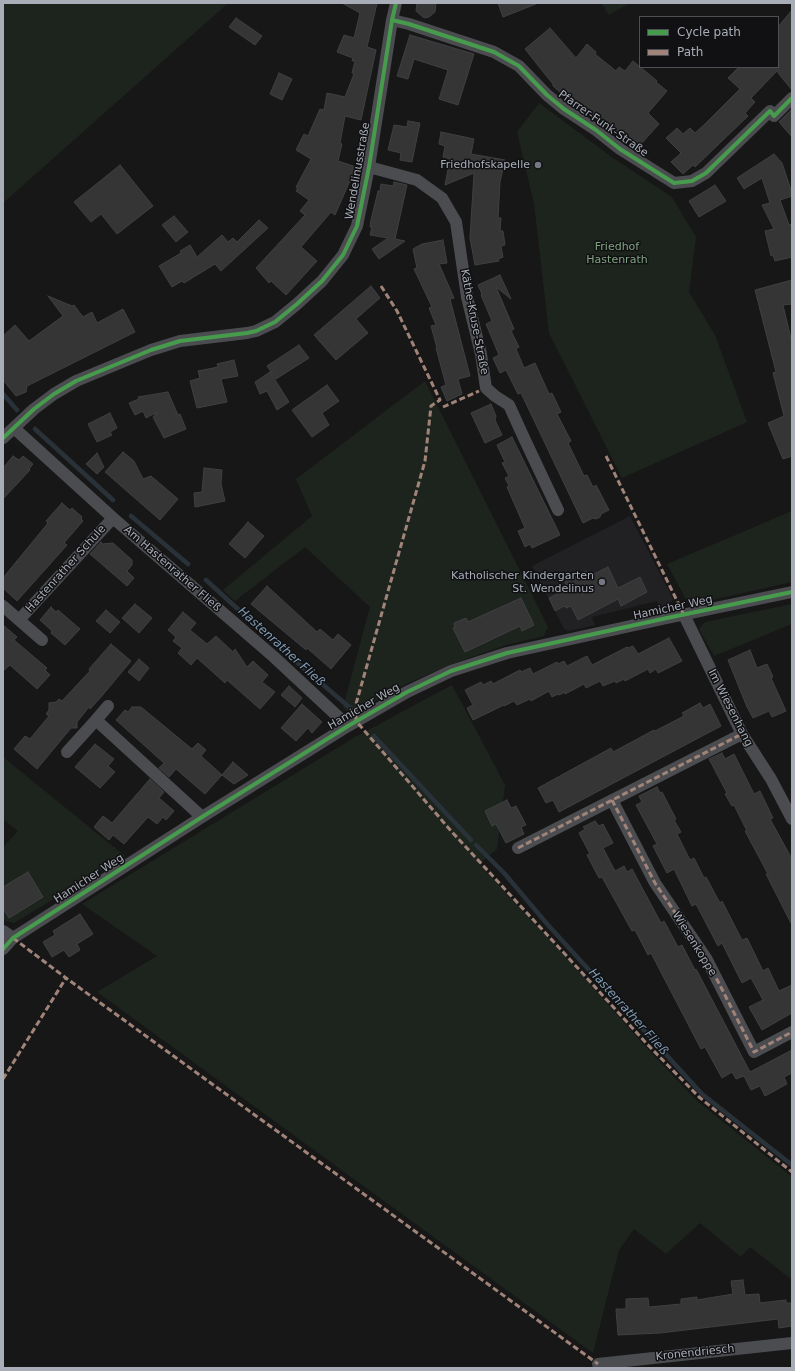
<!DOCTYPE html>
<html>
<head>
<meta charset="utf-8">
<style>
  body { margin:0 }
  #map { position:relative; width:795px; height:1371px; overflow:hidden; background:#171717; font-family:"DejaVu Sans",sans-serif }
  canvas { display:block }
  .frame { position:absolute; inset:0; border:4px solid #a8adb8; pointer-events:none }
  .legend { position:absolute; left:639px; top:16px; width:140px; height:52px; box-sizing:border-box; background:#111113; border:1px solid #4d4f55; margin:0; padding:5px 7px; list-style:none; font-size:12px; color:#a8adb8 }
  .legend li { display:flex; align-items:center; gap:8px; height:20px }
  .legend b { width:20px; border:1px solid #4d4f55 }
</style>
</head>
<body>
<div id="map">
<canvas width="795" height="1371"></canvas>
<div class="frame"></div>
<ul class="legend">
<li><b style="height:5px;background:#469c4c"></b>Cycle path</li>
<li><b style="height:5px;background:#a18479"></b>Path</li>
</ul>
</div>
<script>
const g = document.querySelector('canvas').getContext('2d');
g.lineJoin = 'round';
function fillPath(path, color) { g.fillStyle = color; g.fill(path, 'evenodd'); }
const shape = rows => new Path2D(rows.map(r => 'M' + r).join(''));
function trace(path, color, width, dash) { g.strokeStyle = color; g.lineWidth = width; g.lineCap = dash ? 'butt' : 'round'; g.setLineDash(dash || []); g.stroke(path); }
function label(font, color, halo, rows, align = 'center') {
  g.font = font + ' "DejaVu Sans",sans-serif'; g.lineWidth = 3; g.setLineDash([]); g.textBaseline = 'middle'; g.strokeStyle = halo; g.fillStyle = color; for (const [text, x, y, turn = 0] of rows) {
    g.save(); g.translate(x, y); g.rotate((+turn || 0) * Math.PI / 180); g.textAlign = isNaN(turn) ? turn : align; if (halo) g.strokeText(text, 0, 0); g.fillText(text, 0, 0); g.restore();
  }
}
fillPath(shape([
  [630,516,673,599,666,610,659,612,657,601,592,617,595,625,569,631,564,629,532,566]
]), '#212123');
fillPath(shape([
  [3,3,226,3,227,4,3,203],
  [601,3,630,3,609,15],
  [539,103,613,158,672,197,696,237,689,292,715,335,747,422,622,478,549,333,534,204,517,132],
  [425,381,548,627,544,636,506,645,449,665,402,686,358,711,346,711,343,707,370,607,305,547,235,601,223,590,312,516,296,479],
  [792,511,792,582,689,605,667,564],
  [792,604,792,624,714,656,699,629,705,622],
  [452,685,505,785,497,849,479,864,563,954,644,1045,697,1101,792,1177,792,1280,750,1247,741,1257,700,1223,666,1254,634,1229,619,1250,593,1353,97,992,157,956,82,904,355,737],
  [3,757,125,856,14,923,3,920,3,847,18,831,3,819]
]), '#1d241e');
trace(shape([
  [3,394,17,410],
  [35,429,113,500],
  [131,516,188,564],
  [206,580,285,652,356,713],
  [374,736,471,840],
  [476,845,504,873,548,925,702,1094,792,1165]
]), '#2a3239', 4.5);
const building = shape([
  [342,3,377,3,367,47,376,50,361,120,345,116,340,143,342,144,338,161,356,167,335,215,331,212,301,247,317,261,286,295,271,281,269,283,256,268,305,215,300,211,309,200,296,191,298,188,296,187,311,159,296,150,304,134,308,136,320,109,324,110,327,93,345,97,354,74,352,73,355,61,352,61,353,58,337,52,344,35,354,38,360,13,342,3],
  [417,3,436,3,435,12,429,17,424,18,416,11,417,3],
  [498,3,536,3,536,4,503,17,498,3],
  [792,10,792,90,778,73,778,70,751,98,755,102,745,113,748,116,695,167,693,165,683,174,671,162,681,153,666,138,677,128,683,134,690,128,695,133,706,123,740,89,728,78,739,67,778,67,778,27,792,10],
  [236,18,262,36,255,45,229,27,236,18],
  [550,28,576,58,587,44,596,52,595,54,616,71,619,67,625,71,633,61,657,81,656,82,667,91,648,113,659,124,641,144,600,122,574,104,553,86,553,84,544,73,525,49,550,28],
  [410,35,474,54,458,105,439,99,448,70,414,59,408,79,397,76,410,35],
  [279,73,292,79,282,100,270,94,279,73],
  [792,109,792,137,779,122,792,109],
  [408,121,420,123,412,162,400,160,401,153,388,150,394,125,407,127,408,121],
  [441,132,474,139,471,154,505,160,500,182,498,218,501,218,500,231,503,231,505,245,501,246,503,257,498,259,499,261,475,265,470,238,474,173,445,185,450,159,443,157,445,146,439,144,441,132],
  [774,154,782,163,792,193,792,196,780,200,789,225,792,224,792,257,775,261,773,255,771,256,765,231,774,229,762,205,770,203,762,178,744,189,737,178,774,154],
  [120,165,153,206,117,234,101,214,91,222,74,202,120,165],
  [394,182,407,185,395,239,405,241,379,259,372,249,388,238,370,235,372,227,370,227,371,220,378,191,380,191,381,184,393,186,394,182],
  [715,185,726,201,699,217,689,201,715,185],
  [174,216,188,232,176,242,162,225,174,216],
  [259,220,268,228,221,271,215,264,184,283,182,281,172,287,159,266,181,253,180,251,190,245,197,257,222,235,228,242,233,238,237,242,259,220],
  [443,240,447,263,439,264,454,298,450,299,470,376,458,379,462,394,447,401,441,387,446,385,436,348,437,348,431,326,436,325,429,308,432,307,414,269,417,268,413,249,422,244,443,240],
  [500,275,511,299,496,287,514,329,511,331,519,347,516,349,524,368,535,363,549,394,552,393,561,412,557,414,571,441,568,443,584,476,587,475,593,487,596,485,609,510,601,514,600,517,596,519,593,518,583,523,521,393,518,394,506,370,500,373,493,358,499,355,486,324,492,321,481,295,482,294,478,285,500,275],
  [792,280,792,304,783,305,792,343,792,456,783,459,768,423,784,416,773,373,776,372,755,290,792,280],
  [371,286,380,298,356,319,368,333,336,360,314,335,371,286],
  [48,296,72,306,74,305,83,317,92,312,97,323,123,309,135,332,27,386,26,392,16,396,3,380,3,336,15,325,29,341,63,316,48,296],
  [299,345,309,358,276,379,267,366,299,345],
  [234,360,238,376,221,379,227,402,197,408,190,381,200,378,198,371,218,367,217,364,234,360],
  [270,372,289,402,277,410,267,391,260,394,255,382,270,372],
  [327,385,339,401,322,413,329,425,312,437,292,410,327,385],
  [168,392,178,415,180,414,186,429,164,438,153,417,157,412,146,418,143,411,135,415,129,403,139,399,138,397,168,392],
  [491,404,496,416,495,420,502,435,485,443,471,413,491,404],
  [110,413,117,428,110,432,112,435,97,442,88,424,110,413],
  [512,437,560,535,532,548,530,544,525,547,518,531,525,528,507,487,509,486,505,478,509,476,502,463,505,462,497,445,512,437],
  [123,452,134,461,143,479,151,476,178,499,160,520,105,472,123,452],
  [97,453,104,467,97,474,86,464,97,453],
  [13,456,19,460,23,456,33,464,29,469,30,470,3,499,3,468,13,456],
  [204,468,222,470,221,484,225,501,195,507,194,493,202,492,204,468],
  [62,503,70,510,72,508,82,517,81,519,83,521,64,543,67,545,17,601,3,588,3,578,48,523,46,521,62,503],
  [248,522,264,536,245,558,229,544,248,522],
  [101,542,102,544,113,543,132,560,132,565,127,571,134,578,127,586,90,554,101,542],
  [608,567,618,588,640,577,647,592,621,606,618,599,578,620,571,606,566,608,564,606,555,611,549,598,568,588,565,582,586,571,588,577,608,567],
  [267,586,317,632,320,629,333,640,338,634,351,645,331,669,307,648,306,650,251,604,267,586],
  [521,598,534,625,522,631,520,626,465,652,453,628,455,627,454,623,466,618,468,622,521,598],
  [135,604,152,618,139,633,122,618,135,604],
  [51,607,56,612,58,610,80,629,65,645,51,633,52,631,40,620,51,607],
  [106,610,120,622,110,633,96,621,106,610],
  [183,612,196,623,190,630,207,644,216,636,233,652,235,649,247,667,253,661,268,675,262,682,275,692,260,709,227,680,225,683,197,658,191,665,178,653,182,648,173,641,176,637,168,630,183,612],
  [3,625,17,637,14,640,47,668,45,670,50,675,37,689,10,665,3,671,3,625],
  [669,638,682,661,658,673,656,669,650,673,648,669,625,681,624,679,616,683,615,681,603,686,600,681,586,688,584,684,565,694,565,692,559,695,558,694,552,697,549,691,531,701,530,699,517,705,514,701,504,706,504,705,473,720,467,708,473,705,465,690,481,682,483,685,491,681,493,684,520,670,521,672,530,668,533,674,557,662,558,664,564,661,567,666,587,656,592,665,627,647,628,648,633,646,638,654,669,638],
  [111,644,131,661,101,697,90,709,89,707,77,722,77,728,71,728,37,769,14,749,25,736,30,739,49,716,46,714,49,710,49,703,56,702,59,699,62,701,90,671,89,669,111,644],
  [750,650,757,668,767,664,773,677,771,678,786,711,772,717,769,711,753,718,747,707,728,660,750,650],
  [139,659,149,668,139,681,128,672,139,659],
  [289,686,302,698,295,707,281,695,289,686],
  [700,703,703,708,710,704,721,726,559,812,553,800,546,803,538,788,611,748,613,752,654,730,655,731,684,716,682,713,700,703],
  [302,704,322,722,312,733,308,728,296,741,281,728,302,704],
  [132,707,141,707,192,749,198,743,206,750,201,756,222,775,205,794,176,769,169,777,159,768,164,763,116,720,125,710,128,712,132,707],
  [95,744,114,759,108,766,115,772,100,788,75,767,95,744],
  [722,753,725,759,734,754,754,794,760,791,773,818,770,819,792,859,792,925,766,874,768,874,745,831,747,831,734,805,732,806,725,794,727,793,709,759,722,753],
  [233,762,248,775,234,784,222,775,233,762],
  [150,779,164,792,159,798,174,811,166,820,163,817,157,824,148,817,124,844,113,835,109,840,94,827,103,816,112,823,150,779],
  [657,787,660,793,662,792,676,819,674,820,681,832,677,834,690,860,694,858,704,878,706,877,720,903,722,901,742,940,747,938,763,971,768,968,779,991,792,985,792,1013,762,1030,749,1007,763,1000,751,978,742,983,722,943,718,946,696,904,692,906,674,869,667,873,653,846,657,844,636,805,642,802,639,796,657,787],
  [507,800,511,808,516,806,526,825,521,827,524,834,506,843,496,824,492,826,485,811,507,800],
  [595,821,599,826,603,824,613,843,603,848,615,871,624,866,627,872,632,869,661,923,664,921,678,947,682,945,695,970,696,969,750,1072,792,1050,792,1073,784,1077,787,1084,765,1096,760,1086,751,1090,744,1076,736,1079,732,1072,722,1078,705,1047,701,1049,651,953,648,955,635,930,632,931,602,877,599,878,587,855,590,854,579,833,585,829,583,827,595,821],
  [28,872,43,897,9,918,3,908,3,887,28,872],
  [80,914,93,934,77,944,80,950,69,957,64,950,52,957,43,942,55,935,53,931,80,914],
  [743,1280,745,1295,759,1294,760,1303,786,1300,786,1303,792,1303,792,1326,779,1328,778,1319,660,1333,618,1335,616,1309,626,1309,626,1299,648,1298,649,1307,681,1304,681,1299,697,1297,697,1300,733,1294,731,1281,743,1280]
]);
fillPath(building, '#353536');
trace(building, '#3f4043', 1);
trace(shape([
  [392,20,409,24,494,52,519,66,547,95,564,109,596,130,620,149,674,183,692,181,706,173,770,111,774,116,792,98],
  [369,167,417,180,442,198,456,222,467,297,481,354,486,388,495,396,509,405,524,438,558,510],
  [14,428,113,518,274,657,348,726],
  [3,438,34,409,54,394,76,381,151,350,180,341,247,333,256,331,275,322,297,304,322,281,343,255,357,226,369,167,392,20,396,3],
  [3,606,19,620,113,518],
  [684,615,742,734,771,779,792,819],
  [19,620,42,640],
  [96,720,108,706],
  [67,752,96,720,202,817],
  [612,800,655,883,706,958,754,1052,792,1032],
  [518,848,742,734],
  [3,931,13,938],
  [3,949,13,938,202,817,348,726,407,692,451,671,507,653,667,618,792,592],
  [598,1364,792,1343]
]), '#4b4c50', 12);
trace(shape([
  [381,286,397,311,440,400,431,406,425,461,356,704,356,721,452,832,564,953,647,1044,699,1097,792,1172],
  [443,407,479,391],
  [606,456,684,615],
  [612,800,655,883,706,958,754,1052,792,1032],
  [518,848,742,734],
  [13,938,66,978,598,1364],
  [3,1079,66,978]
]), '#a18479', 3, [6, 3]);
trace(shape([
  [392,20,409,24,494,52,519,66,547,95,564,109,596,130,620,149,674,183,692,181,706,173,770,111,774,116,792,98],
  [3,438,34,409,54,394,76,381,151,350,180,341,247,333,256,331,275,322,297,304,322,281,343,255,357,226,369,167,392,20,396,3],
  [3,949,13,938,202,817,348,726,407,692,451,671,507,653,667,618,792,592]
]), '#469c4c', 4);
for (const [x, y, r, color] of [
  [538,165,4,"#757880"],
  [602,582,4,"#757880"]
]) { const dot = new Path2D(); dot.arc(x, y, r, 0, 2 * Math.PI); g.fillStyle = color; g.fill(dot); trace(dot, '#111113', 1.5); }
label('11px', '#a8adb8', '#111113', [
  ["Pfarrer-Funk-Straße",603,124,35],
  ["Wendelinusstraße",358,171,-80],
  ["Käthe-Kruse-Straße",474,322,79],
  ["Hastenrather Schule",66,569,-48],
  ["Am Hastenrather Fließ",172,569,41],
  ["Hamicher Weg",673,608,-12],
  ["Hamicher Weg",364,707,-30],
  ["Im Wiesenhang",730,708,63],
  ["Hamicher Weg",89,879,-33],
  ["Wiesenkoppe",694,944,58],
  ["Kronendriesch",695,1353,-6]
]);
label('11px', '#a8adb8', '#111113', [
  ["Friedhofskapelle",530,165],
  ["Katholischer Kindergarten",594,576],
  ["St. Wendelinus",594,589]
], 'right');
label('11px', '#7fa381', '#111113', [
  ["Friedhof",617,247],
  ["Hastenrath",617,260]
]);
label('italic 12px', '#7f9bb3', '#111113', [
  ["Hastenrather Fließ",281,647,42],
  ["Hastenrather Fließ",628,1012,48]
]);
</script>
</body>
</html>
